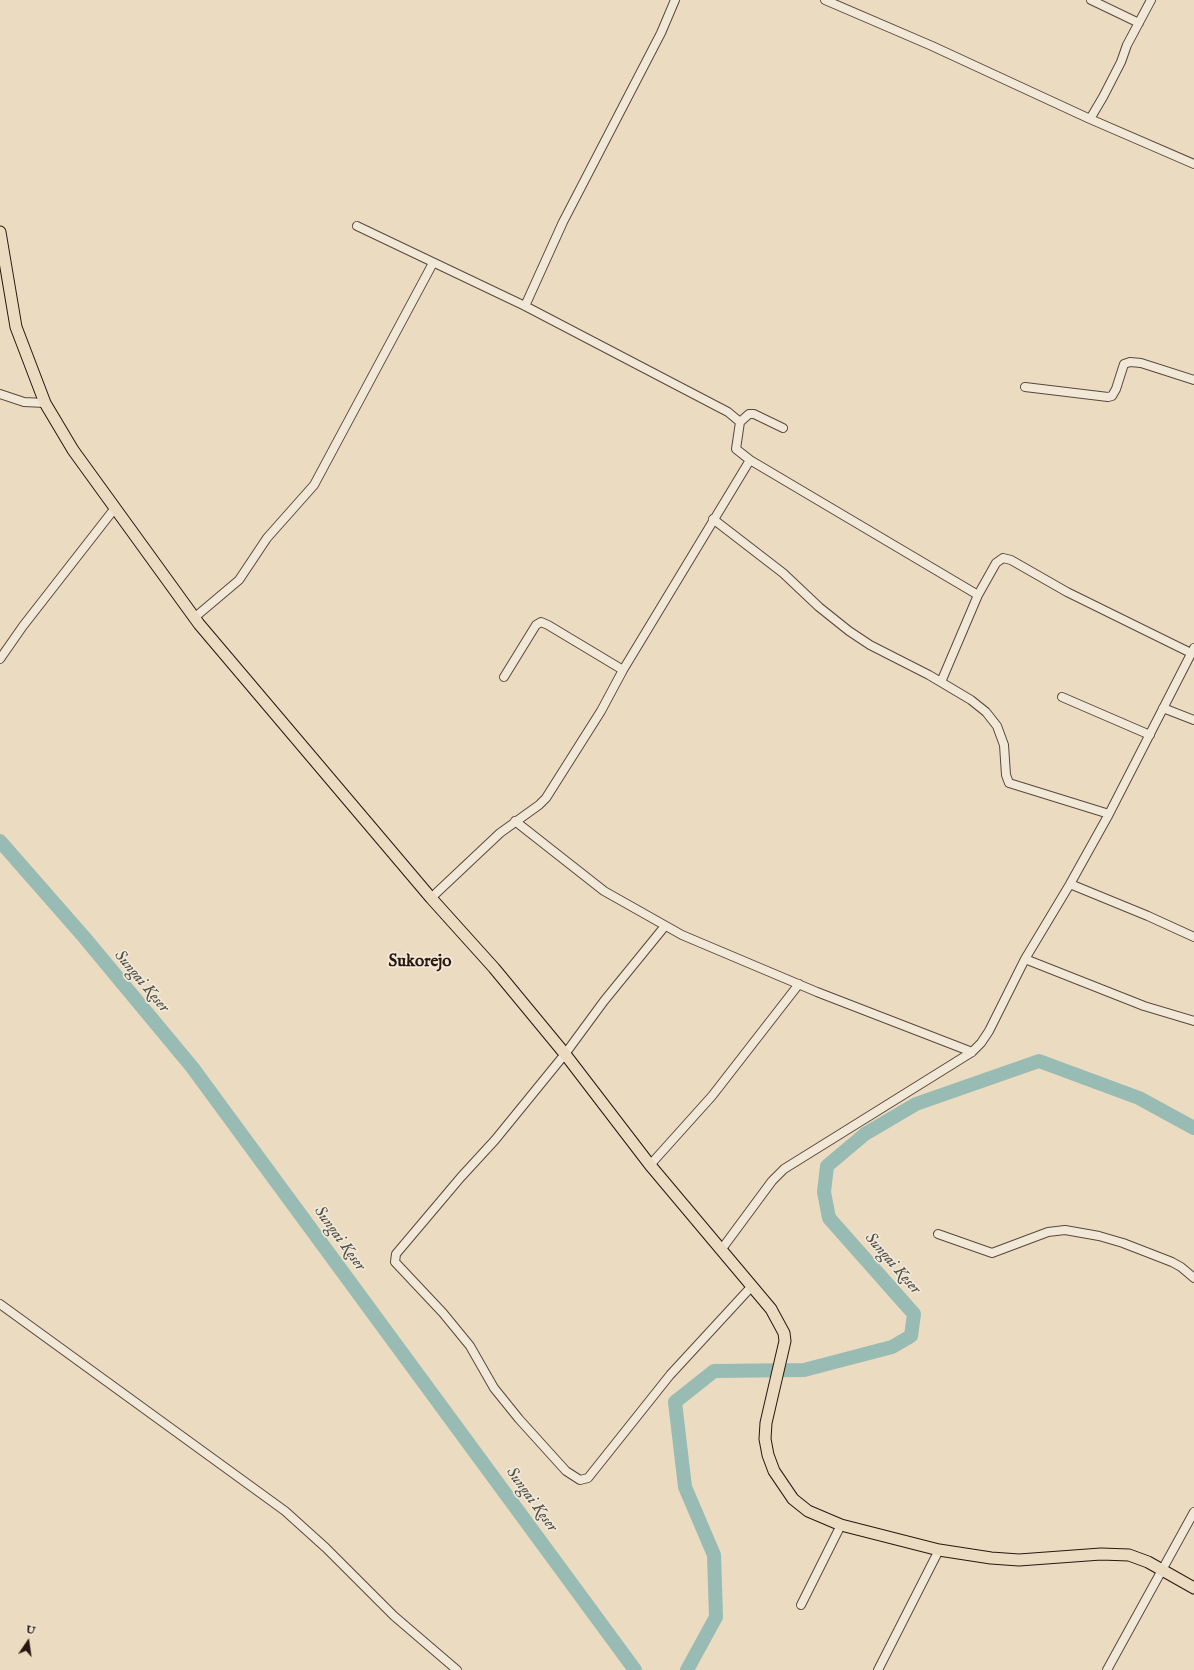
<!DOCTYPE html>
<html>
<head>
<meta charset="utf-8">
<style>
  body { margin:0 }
  #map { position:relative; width:1194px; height:1670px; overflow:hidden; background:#ebdbc1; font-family:"IM FELL English",serif }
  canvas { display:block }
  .north { position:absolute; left:8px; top:1622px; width:40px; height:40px; -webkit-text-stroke:3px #f2e8d7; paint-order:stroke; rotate:13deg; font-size:11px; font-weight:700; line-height:16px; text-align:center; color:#281710 }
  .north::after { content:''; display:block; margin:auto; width:14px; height:18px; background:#281710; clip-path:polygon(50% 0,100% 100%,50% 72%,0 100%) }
</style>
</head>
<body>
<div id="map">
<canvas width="1194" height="1670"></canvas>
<div class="north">U</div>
</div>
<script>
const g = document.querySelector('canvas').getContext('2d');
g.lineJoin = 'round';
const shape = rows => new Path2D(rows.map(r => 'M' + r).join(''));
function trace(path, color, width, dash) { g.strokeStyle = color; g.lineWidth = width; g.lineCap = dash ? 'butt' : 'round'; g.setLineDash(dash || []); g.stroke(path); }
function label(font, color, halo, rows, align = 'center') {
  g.font = font + ' "IM FELL English",serif'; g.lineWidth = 3.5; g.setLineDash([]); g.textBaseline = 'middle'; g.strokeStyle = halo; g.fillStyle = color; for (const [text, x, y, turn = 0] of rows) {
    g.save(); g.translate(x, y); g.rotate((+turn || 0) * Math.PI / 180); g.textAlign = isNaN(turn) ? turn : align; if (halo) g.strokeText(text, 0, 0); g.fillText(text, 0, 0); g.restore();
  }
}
trace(shape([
  [0,841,84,937,192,1067,635,1670],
  [687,1670,716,1617,714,1555,685,1487,675,1402,714,1371,804,1370,892,1347,911,1336,914,1314,829,1218,824,1192,827,1166,865,1134,916,1104,1039,1061,1139,1098,1194,1128]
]), '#98bbb4', 14);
const minor = shape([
  [825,0,932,46,1090,119,1194,164],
  [1091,0,1139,23],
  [1090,119,1103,97,1121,62,1127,45,1151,0],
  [357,226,525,306,728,412,740,422,736,449,750,460],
  [525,306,563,222,661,33,675,0],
  [1025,387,1108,397,1112,396,1116,389,1124,364,1130,362,1141,363,1194,380],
  [0,394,24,402,45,403],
  [740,422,749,414,754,414,783,428],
  [713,519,783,573,819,607,849,631,870,645,929,675,971,700,986,712,997,726,1004,745,1006,775,1009,783,1109,814],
  [194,618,239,580,267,538,314,485,433,263],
  [0,659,23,626,115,508],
  [504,677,536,625,541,622,548,625,623,670],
  [941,682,978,595,996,563,1003,558,1011,560,1067,592,1191,653],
  [1062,697,1150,735],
  [1163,708,1194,720],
  [515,821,604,891,682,935,817,992,972,1052],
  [1070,884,1148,916,1194,937],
  [431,898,500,833,539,805,546,798,601,711,623,670,750,460,978,595],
  [665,926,604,1001,565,1054,495,1140,461,1177,396,1254,395,1262,443,1313,470,1346,494,1388,519,1419,566,1471,580,1480,588,1478,670,1375,752,1286],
  [1025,959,1144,1006,1194,1021],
  [650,1165,712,1096,799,984],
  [938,1234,992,1253,1048,1232,1065,1230,1099,1236,1123,1243,1172,1262,1181,1267,1194,1278],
  [721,1250,772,1181,784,1169,972,1052,981,1043,989,1031,1025,959,1070,884,1109,814,1194,648],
  [0,1304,285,1511,326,1548,394,1616,457,1670],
  [801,1605,841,1525],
  [878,1670,939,1550],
  [1107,1670,1194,1512]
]);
const highway = shape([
  [0,232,16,327,45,403,73,450,199,624,431,898,494,968,565,1054,650,1165,771,1309,784,1333,785,1341,772,1397,766,1423,765,1439,768,1455,774,1471,793,1499,808,1511,841,1525,939,1550,991,1558,1019,1560,1101,1554,1129,1555,1148,1562,1194,1588]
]);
trace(minor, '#59483c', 10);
trace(highway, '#281710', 13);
trace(minor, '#f2e8d7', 8);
trace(highway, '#ebdbc1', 11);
label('italic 16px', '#4f5049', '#f2e8d7', [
  ["Sungai Keser",141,982,50],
  ["Sungai Keser",339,1239,54],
  ["Sungai Keser",892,1264,49],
  ["Sungai Keser",531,1500,54]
]);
label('bold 17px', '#281710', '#f2e8d7', [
  ["Sukorejo",420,963]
]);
</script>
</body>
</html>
